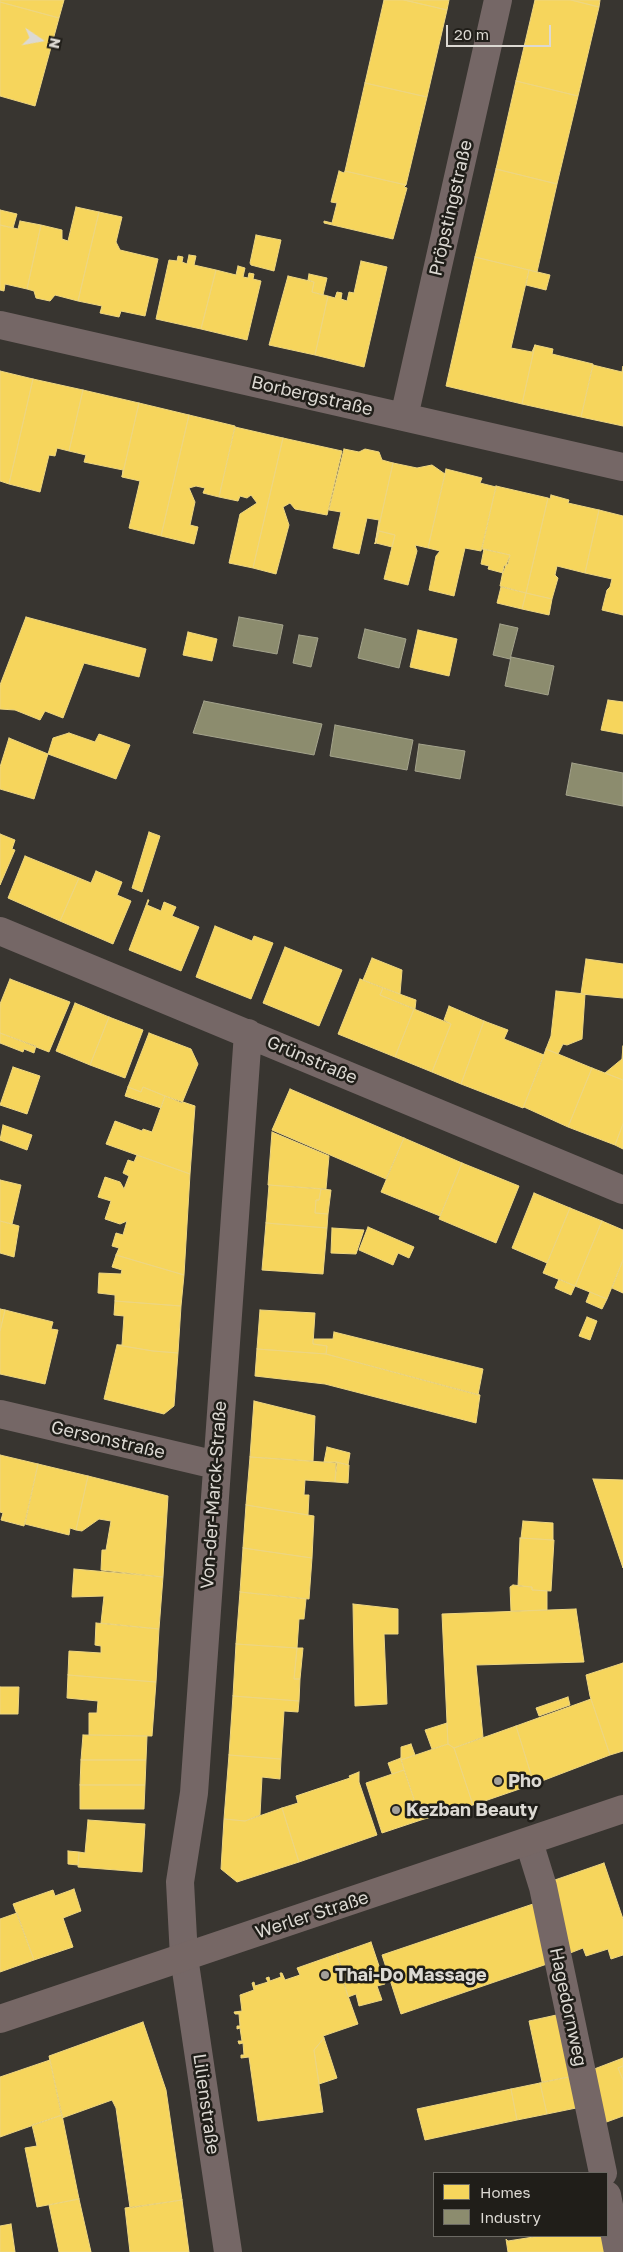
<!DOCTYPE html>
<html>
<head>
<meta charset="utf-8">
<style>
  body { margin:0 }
  #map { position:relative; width:623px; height:2252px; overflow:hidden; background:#383530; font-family:"Golos Text",sans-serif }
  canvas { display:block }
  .legend { position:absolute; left:433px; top:2172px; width:175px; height:65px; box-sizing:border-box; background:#201e19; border:1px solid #6b6963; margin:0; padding:6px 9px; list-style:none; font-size:15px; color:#dcd9d3 }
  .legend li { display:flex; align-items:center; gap:10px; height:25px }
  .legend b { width:25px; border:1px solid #6b6963 }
  .north { position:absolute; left:15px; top:15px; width:50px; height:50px; -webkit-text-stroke:4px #201e19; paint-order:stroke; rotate:102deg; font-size:14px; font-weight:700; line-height:20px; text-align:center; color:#dcd9d3 }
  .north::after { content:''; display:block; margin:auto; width:18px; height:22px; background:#dcd9d3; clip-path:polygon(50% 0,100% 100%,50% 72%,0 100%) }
  .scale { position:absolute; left:446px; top:25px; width:105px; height:22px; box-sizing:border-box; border:2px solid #dcd9d3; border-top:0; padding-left:6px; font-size:15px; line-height:18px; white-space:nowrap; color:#dcd9d3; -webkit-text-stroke:4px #201e19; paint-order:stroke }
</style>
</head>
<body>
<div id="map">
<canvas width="623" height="2252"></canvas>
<ul class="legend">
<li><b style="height:14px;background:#f6d55c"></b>Homes</li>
<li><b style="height:14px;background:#8c8c6e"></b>Industry</li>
</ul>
<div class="north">N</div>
<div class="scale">20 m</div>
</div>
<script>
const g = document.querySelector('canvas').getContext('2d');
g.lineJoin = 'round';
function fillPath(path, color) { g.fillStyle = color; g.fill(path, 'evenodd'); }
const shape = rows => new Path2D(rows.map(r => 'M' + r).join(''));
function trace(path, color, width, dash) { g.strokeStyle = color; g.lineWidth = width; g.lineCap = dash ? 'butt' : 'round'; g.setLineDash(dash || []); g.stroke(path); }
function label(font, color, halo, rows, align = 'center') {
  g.font = font + ' "Golos Text",sans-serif'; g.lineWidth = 5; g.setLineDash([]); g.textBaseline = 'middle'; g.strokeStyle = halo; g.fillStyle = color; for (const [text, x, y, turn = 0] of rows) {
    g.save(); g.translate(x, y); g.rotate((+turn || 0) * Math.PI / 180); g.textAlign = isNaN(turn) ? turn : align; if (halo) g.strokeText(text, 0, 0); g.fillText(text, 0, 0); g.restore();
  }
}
const homes = shape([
  [0,0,64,0,59,18,0,2,0,0],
  [384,0,404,0,447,10,427,97,365,83,384,0],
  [404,0,449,0,447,10,404,0],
  [535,0,571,0,599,7,578,96,516,81,535,0],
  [571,0,600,0,599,7,571,0],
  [0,2,59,18,35,106,0,96,0,2],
  [516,81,578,96,557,184,496,169,516,81],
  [365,83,427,97,406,185,345,171,365,83],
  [496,169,557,184,537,272,475,257,496,169],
  [339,171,344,173,345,171,406,185,404,187,407,188,393,239,324,223,324,221,332,223,337,203,331,202,339,171],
  [76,207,99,212,78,301,55,295,50,301,36,298,34,291,27,289,41,225,62,230,62,239,68,241,76,207],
  [0,210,17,214,13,228,0,225,0,210],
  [99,212,122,217,116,242,120,250,158,259,145,316,121,311,119,317,100,313,102,306,78,301,99,212],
  [20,221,41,225,27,289,5,284,4,291,0,290,0,225,18,229,20,221],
  [256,235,281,240,274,271,251,265,250,263,256,235],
  [189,255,196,256,194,265,216,270,201,329,156,319,169,260,177,261,178,256,183,257,182,262,187,264,189,255],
  [475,257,529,270,511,348,532,352,535,345,522,404,446,386,475,257],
  [361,261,387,267,364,367,315,355,328,296,335,298,337,292,342,293,341,299,347,301,349,292,354,293,361,261],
  [238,266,245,268,243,277,248,278,249,273,254,274,253,279,261,281,247,340,201,329,216,270,236,275,238,266],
  [529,270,550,275,546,290,526,285,529,270],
  [309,274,327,278,323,295,312,292,314,282,308,280,309,274],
  [288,276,314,282,312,292,328,296,315,355,269,345,288,276],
  [535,345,553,349,552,354,593,364,581,417,522,404,535,345],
  [593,365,622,372,623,366,623,426,581,417,593,365],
  [0,371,33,379,9,484,0,481,0,371],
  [33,379,83,390,69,451,57,448,55,456,49,455,40,492,9,484,33,379],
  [83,390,139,403,122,477,123,470,84,462,86,455,69,451,83,390],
  [139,403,189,415,161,536,129,528,140,481,122,477,139,403],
  [189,415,235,426,219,497,203,493,205,488,196,486,189,488,195,502,190,525,198,527,194,544,161,536,189,415],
  [235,427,283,438,253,568,229,563,240,514,257,503,251,495,247,498,240,496,238,501,219,497,235,427],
  [283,438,342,451,327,515,295,509,290,503,283,507,289,525,276,574,253,568,283,438],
  [344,449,359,452,365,449,379,452,382,460,393,463,375,544,379,520,367,518,359,554,333,548,341,512,329,510,344,449],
  [393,463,417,468,432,465,445,474,428,548,415,545,417,551,408,585,384,579,395,535,379,531,375,544,393,463],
  [446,469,482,478,480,483,496,487,481,551,465,548,454,596,429,590,436,556,440,551,428,548,446,469],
  [496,486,548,498,526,593,500,586,504,566,508,564,510,555,482,549,496,486],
  [551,495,569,500,568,503,599,510,585,573,557,566,555,575,558,578,552,599,526,593,548,498,550,499,551,495],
  [599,510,623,516,623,615,602,610,607,590,610,587,612,579,585,573,599,510],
  [379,531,395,535,392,547,376,543,379,531],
  [484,549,510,555,503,573,488,569,489,566,481,564,484,549],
  [501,587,526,593,522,609,497,603,501,587],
  [526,593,552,599,549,615,522,609,526,593],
  [26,617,146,649,139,677,84,663,63,718,45,711,40,720,15,710,0,709,0,685,26,617],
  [418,630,457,639,449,676,410,667,418,630],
  [188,632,217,639,212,661,183,655,188,632],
  [608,700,623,702,623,734,601,730,608,700],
  [69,733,95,742,99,734,130,745,116,779,48,754,53,738,69,733],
  [9,738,48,754,34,799,0,789,0,767,9,738],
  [149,832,160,836,142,892,132,888,149,832],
  [0,834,15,840,12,849,15,850,0,885,0,834],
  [25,856,79,878,60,921,8,898,25,856],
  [96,871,122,882,117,895,131,901,113,944,60,921,79,878,91,883,96,871],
  [148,900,149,900,147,905,161,911,164,902,176,907,172,916,199,927,181,971,129,950,148,900],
  [215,926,252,941,254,936,273,943,251,999,196,977,215,926],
  [285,947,342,970,319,1026,263,1003,285,947],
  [372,958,402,970,400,994,363,980,372,958],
  [586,959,623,964,623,998,581,994,586,959],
  [10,979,70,1002,49,1052,0,1033,0,1004,10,979],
  [360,979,383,988,380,995,414,1009,395,1057,338,1034,360,979],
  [383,988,416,1000,415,1009,380,995,383,988],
  [556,991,585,994,582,1039,567,1045,563,1044,558,1054,546,1049,551,1036,556,991],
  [75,1003,109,1017,90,1065,56,1051,75,1003],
  [449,1006,484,1021,461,1084,432,1072,451,1024,444,1020,449,1006],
  [414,1009,451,1024,432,1072,395,1057,414,1009],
  [109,1017,143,1030,125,1078,90,1065,109,1017],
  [484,1021,508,1030,504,1039,544,1055,523,1108,461,1084,484,1021],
  [0,1033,36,1046,34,1053,24,1049,23,1052,0,1043,0,1033],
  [149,1033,191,1049,198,1064,182,1103,143,1087,141,1092,128,1087,149,1033],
  [623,1046,623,1080,605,1073,622,1059,623,1046],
  [546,1049,592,1068,568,1127,524,1107,523,1108,546,1049],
  [13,1067,40,1076,27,1114,0,1105,13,1067],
  [592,1068,623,1080,623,1124,615,1145,568,1127,592,1068],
  [128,1087,141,1092,143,1087,165,1096,161,1108,125,1096,128,1087],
  [290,1089,404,1138,386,1179,272,1130,290,1089],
  [165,1096,195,1106,190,1174,106,1144,115,1121,142,1131,143,1129,152,1132,165,1096],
  [623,1124,623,1149,615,1145,623,1124],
  [3,1125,32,1135,27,1150,0,1140,3,1125],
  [272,1132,329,1156,326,1189,268,1185,272,1132],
  [404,1138,462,1163,440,1216,381,1192,404,1138],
  [137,1155,190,1174,184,1275,116,1255,119,1248,112,1246,116,1233,123,1235,127,1221,120,1224,105,1219,111,1201,98,1197,105,1177,120,1182,124,1189,129,1176,123,1173,128,1160,134,1162,137,1155],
  [462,1163,519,1186,496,1243,439,1219,462,1163],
  [0,1180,21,1185,12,1224,0,1221,0,1180],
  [269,1185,321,1189,319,1200,316,1200,315,1213,328,1214,327,1228,266,1223,269,1185],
  [321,1189,331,1190,328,1214,315,1213,316,1200,319,1200,321,1189],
  [534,1193,570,1208,547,1263,512,1248,534,1193],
  [570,1208,602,1221,575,1286,543,1273,570,1208],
  [0,1221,19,1226,14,1257,0,1253,0,1221],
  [602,1221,623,1230,623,1260,607,1299,575,1286,602,1221],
  [266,1223,327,1228,323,1274,262,1270,266,1223],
  [368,1227,414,1247,409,1258,398,1253,393,1265,359,1250,368,1227],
  [332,1228,364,1230,356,1254,331,1253,332,1228],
  [116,1255,184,1275,181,1306,115,1301,115,1295,98,1293,99,1273,121,1274,122,1270,112,1267,116,1255],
  [623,1260,623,1293,612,1288,623,1260],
  [559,1279,575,1286,571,1295,555,1288,559,1279],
  [590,1292,607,1299,602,1309,586,1302,590,1292],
  [115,1301,181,1306,178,1353,153,1351,117,1345,122,1345,124,1316,114,1315,115,1301],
  [0,1309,5,1310,0,1331,0,1309],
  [5,1310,53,1322,51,1329,58,1330,45,1384,0,1374,0,1331,5,1310],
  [260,1310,315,1313,313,1344,327,1346,326,1354,257,1349,260,1310],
  [587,1317,597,1321,590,1340,579,1336,587,1317],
  [334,1332,483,1369,478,1395,326,1354,327,1346,313,1344,313,1339,333,1339,334,1332],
  [117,1345,153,1351,178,1353,174,1406,164,1414,104,1399,117,1345],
  [257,1349,326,1354,480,1395,476,1423,325,1384,255,1376,257,1349],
  [254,1401,315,1416,313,1461,250,1457,254,1401],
  [327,1447,350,1453,348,1465,336,1462,324,1462,327,1447],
  [0,1455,38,1464,24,1526,1,1520,3,1513,0,1512,0,1455],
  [250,1457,337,1463,335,1482,305,1480,304,1495,309,1495,308,1515,246,1505,250,1457],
  [336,1462,349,1465,348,1483,335,1482,336,1462],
  [38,1464,88,1476,76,1530,70,1528,69,1535,25,1524,38,1464],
  [88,1476,168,1496,163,1577,101,1570,102,1550,106,1550,111,1521,99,1519,82,1531,76,1530,88,1476],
  [593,1479,623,1480,623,1568,593,1479],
  [246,1505,314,1516,312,1558,243,1548,246,1505],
  [523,1521,553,1523,553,1540,521,1538,523,1521],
  [520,1538,554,1540,551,1591,532,1590,532,1587,518,1586,520,1538],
  [243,1548,312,1558,309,1599,240,1592,243,1548],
  [74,1569,163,1577,159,1629,101,1623,104,1596,72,1597,74,1569],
  [513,1585,532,1587,532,1590,547,1591,547,1610,511,1611,510,1587,513,1585],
  [240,1592,306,1599,304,1619,299,1619,297,1648,236,1644,240,1592],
  [353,1604,398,1609,398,1634,384,1634,387,1704,355,1706,353,1604],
  [576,1609,584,1662,476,1665,483,1737,454,1748,448,1744,442,1614,576,1609],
  [96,1623,159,1629,156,1682,68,1675,69,1651,101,1653,101,1646,95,1645,96,1623],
  [236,1644,297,1648,294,1679,300,1679,299,1701,233,1696,236,1644],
  [297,1648,303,1648,300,1679,294,1679,297,1648],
  [623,1663,623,1751,610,1755,590,1696,586,1675,623,1663],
  [68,1675,156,1682,152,1736,89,1735,89,1713,97,1713,98,1701,67,1698,68,1675],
  [0,1687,19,1687,18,1714,0,1714,0,1687],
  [233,1696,299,1701,298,1712,284,1711,281,1759,229,1755,233,1696],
  [568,1697,570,1705,539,1716,536,1708,568,1697],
  [591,1699,610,1755,534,1784,516,1726,591,1699],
  [447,1723,448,1744,432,1749,425,1730,447,1723],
  [516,1726,534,1784,473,1805,454,1748,516,1726],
  [83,1735,147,1736,146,1760,81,1760,83,1735],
  [411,1744,415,1755,401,1760,401,1747,411,1744],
  [448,1744,454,1748,473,1805,421,1820,401,1760,448,1744],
  [229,1755,281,1759,280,1779,262,1777,260,1815,245,1821,224,1819,229,1755],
  [401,1758,404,1770,392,1774,388,1763,401,1758],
  [81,1760,146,1760,145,1785,80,1785,81,1760],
  [404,1770,421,1820,382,1833,366,1783,404,1770],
  [359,1772,359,1782,377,1835,299,1862,282,1808,298,1803,296,1796,350,1778,349,1776,359,1772],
  [80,1785,145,1785,144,1809,80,1809,80,1785],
  [282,1808,299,1862,237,1882,221,1869,224,1819,245,1821,282,1808],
  [88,1820,145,1824,142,1872,78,1867,79,1852,85,1853,88,1820],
  [68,1851,79,1852,78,1865,68,1864,68,1851],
  [604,1863,623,1919,623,1955,611,1959,608,1949,586,1956,583,1948,565,1955,549,1882,604,1863],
  [74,1889,81,1911,63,1918,73,1947,34,1960,13,1904,53,1890,55,1896,74,1889],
  [536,1903,550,1963,401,2014,382,1955,536,1903],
  [17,1913,34,1960,0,1972,0,1919,17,1913],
  [371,1942,385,1984,377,1986,382,2000,359,2006,356,1994,348,1997,337,1954,371,1942],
  [337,1954,344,1975,341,1976,358,2024,323,2036,324,2038,314,2050,323,2112,258,2121,249,2057,241,2058,241,2055,244,2055,243,2043,239,2044,238,2041,242,2041,240,2028,237,2029,237,2026,240,2026,239,2014,235,2014,234,2012,242,2011,240,1995,254,1990,252,1983,254,1982,255,1986,268,1982,266,1978,269,1977,270,1981,281,1977,280,1973,282,1973,285,1980,300,1975,297,1968,337,1954],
  [561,2014,574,2076,542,2082,529,2021,561,2014],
  [143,2022,166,2090,182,2200,130,2208,116,2108,112,2100,62,2118,49,2056,143,2022],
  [324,2038,337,2078,319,2084,314,2050,324,2038],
  [623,2058,623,2066,618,2068,623,2080,623,2116,601,2124,589,2071,623,2058],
  [50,2060,62,2115,0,2137,0,2077,50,2060],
  [623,2066,623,2080,618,2068,623,2066],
  [574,2076,581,2107,547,2114,540,2083,574,2076],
  [540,2083,547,2114,517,2120,511,2089,540,2083],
  [511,2089,517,2120,425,2140,417,2109,511,2089],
  [62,2115,79,2199,37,2207,25,2148,37,2146,32,2125,62,2115],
  [79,2199,91,2252,59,2252,49,2205,79,2199],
  [182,2200,189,2252,130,2252,125,2208,182,2200],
  [11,2224,15,2252,0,2252,0,2226,11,2224],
  [540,2236,604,2236,607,2252,508,2252,506,2239,508,2241,540,2236]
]);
fillPath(homes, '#f6d55c');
trace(homes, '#eed680', 1);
const industry = shape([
  [239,617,283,625,277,654,233,646,239,617],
  [500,624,518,628,510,659,493,655,500,624],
  [365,629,406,639,399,668,358,658,365,629],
  [299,635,318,638,311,667,293,663,299,635],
  [511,657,554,666,548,695,505,686,511,657],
  [204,701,322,724,314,755,193,733,204,701],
  [335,725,413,740,407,770,330,756,335,725],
  [419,744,465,751,460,779,415,771,419,744],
  [572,763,623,773,623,806,566,795,572,763]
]);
fillPath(industry, '#8c8c6e');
trace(industry, '#a4a38c', 1);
trace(shape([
  [0,325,623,467],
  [404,417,498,0],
  [0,931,623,1190],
  [0,1414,216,1465],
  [529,1842,543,1887,603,2173],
  [607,2195,618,2252],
  [228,2252,184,1957,180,1882,194,1793,248,1033]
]), '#756766', 28);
trace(shape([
  [0,2019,623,1809]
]), '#766765', 28);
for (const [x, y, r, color] of [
  [498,1781,5,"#a3a09a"],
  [396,1810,5,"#a3a09a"],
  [325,1975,5,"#a3a09a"]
]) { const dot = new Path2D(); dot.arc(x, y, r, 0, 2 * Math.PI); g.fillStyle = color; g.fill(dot); trace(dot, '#201e19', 2); }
label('18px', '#dcd9d3', '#201e19', [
  ["Pröpstingstraße",451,208,-77],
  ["Borbergstraße",312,396,13],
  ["Grünstraße",312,1060,23],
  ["Gersonstraße",108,1440,13],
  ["Von-der-Marck-Straße",214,1495,-86],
  ["Werler Straße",312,1915,-18],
  ["Hagedornweg",568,2007,78],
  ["Lilienstraße",206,2104,82]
]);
label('bold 18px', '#dcd9d3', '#201e19', [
  ["Pho",508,1781],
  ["Kezban Beauty",406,1810],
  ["Thai-Do Massage",335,1975]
], 'left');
</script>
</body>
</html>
